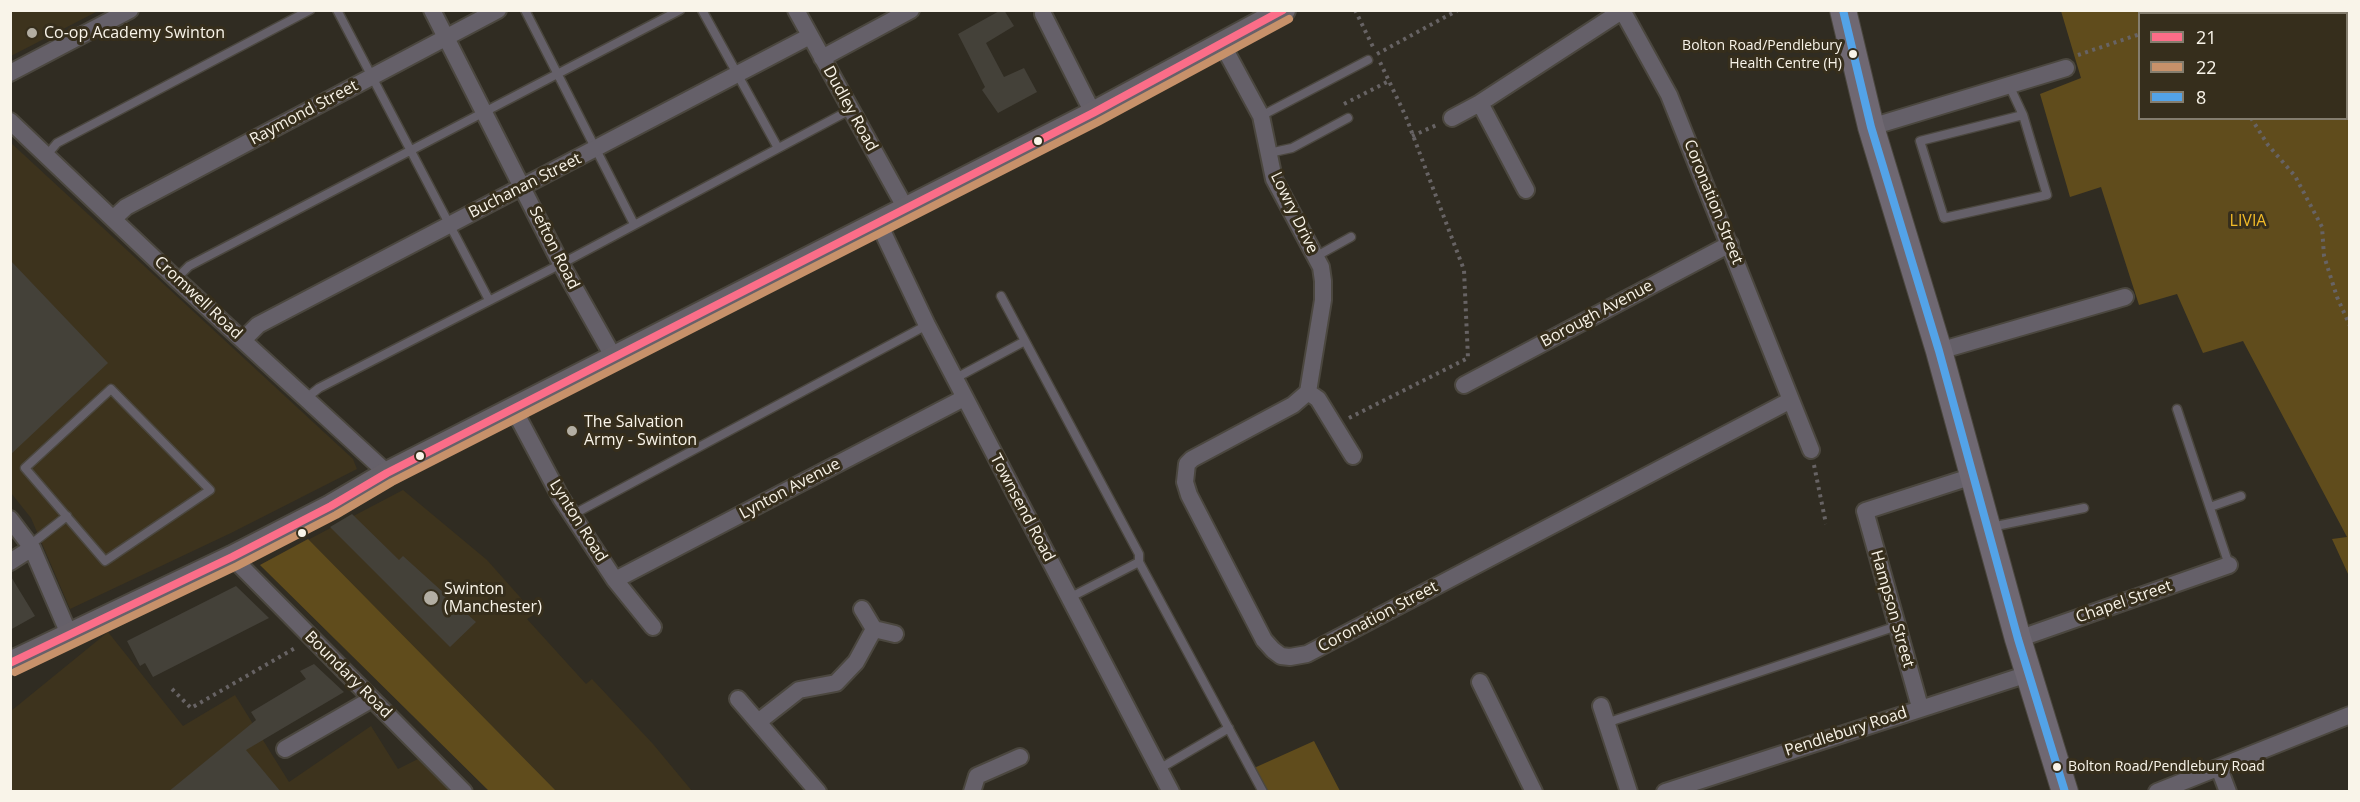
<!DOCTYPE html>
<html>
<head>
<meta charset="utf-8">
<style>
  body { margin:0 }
  #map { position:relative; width:2360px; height:802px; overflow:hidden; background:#302c22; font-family:"Open Sans",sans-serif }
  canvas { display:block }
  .frame { position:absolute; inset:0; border:12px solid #f9f4e9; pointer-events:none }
  .legend { position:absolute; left:2138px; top:12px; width:210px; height:108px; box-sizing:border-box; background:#362e1c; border:2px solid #847d6e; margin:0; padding:8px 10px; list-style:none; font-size:18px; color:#f9f4e9 }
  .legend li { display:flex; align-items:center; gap:12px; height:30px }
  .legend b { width:30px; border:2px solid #847d6e }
</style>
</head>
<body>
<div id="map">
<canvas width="2360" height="802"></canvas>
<div class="frame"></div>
<ul class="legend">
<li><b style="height:8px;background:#fb6d88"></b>21</li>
<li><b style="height:8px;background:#c7916a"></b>22</li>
<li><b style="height:8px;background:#53a3e8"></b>8</li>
</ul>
</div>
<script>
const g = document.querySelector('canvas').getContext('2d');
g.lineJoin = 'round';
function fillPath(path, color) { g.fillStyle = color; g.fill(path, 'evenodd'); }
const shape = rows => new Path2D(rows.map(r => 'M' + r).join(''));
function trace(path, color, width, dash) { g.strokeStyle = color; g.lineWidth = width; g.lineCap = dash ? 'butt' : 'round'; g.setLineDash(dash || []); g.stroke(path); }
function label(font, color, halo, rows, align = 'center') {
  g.font = font + ' "Open Sans",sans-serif'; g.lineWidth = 6; g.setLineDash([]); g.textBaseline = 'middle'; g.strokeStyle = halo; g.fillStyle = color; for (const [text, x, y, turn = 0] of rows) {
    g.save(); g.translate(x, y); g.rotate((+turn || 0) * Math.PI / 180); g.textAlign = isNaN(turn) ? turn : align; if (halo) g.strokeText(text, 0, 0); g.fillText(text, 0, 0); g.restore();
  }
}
fillPath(shape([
  [11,10,98,10,98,11,11,56],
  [10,142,353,459,357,469,231,533,70,609,31,518,11,493],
  [403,490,487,560,535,614,527,619,586,684,592,679,653,744,692,791,489,791,260,565],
  [108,632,183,726,235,695,289,782,371,726,398,769,418,759,451,791,11,792,11,711]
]), '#3d331d');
fillPath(shape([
  [2061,11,2349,11,2349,576,2332,539,2347,537,2243,341,2203,353,2177,294,2139,305,2101,187,2070,197,2040,94,2081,78],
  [2140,14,2346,14,2346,118,2140,118],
  [308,539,556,791,489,791,260,565],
  [1314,741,1340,791,1265,791,1254,768]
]), '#604c1c');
fillPath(shape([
  [1001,10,1004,10,1014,26,986,43,1004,77,1024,68,1037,92,998,113,982,90,985,87,958,34],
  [10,260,108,363,10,455],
  [352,514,399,560,403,556,476,622,450,647,330,527],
  [10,575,35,616,10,630],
  [236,586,269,618,153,677,145,663,140,666,127,641],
  [314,664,344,692,246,750,281,792,168,792,256,720,251,712,306,679,300,671]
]), '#444139');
const lane = shape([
  [337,10,489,300],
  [525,10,634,224],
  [702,10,778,148],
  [2009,85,2023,115,2047,195,1944,218,1920,141,2023,115],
  [1261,116,1368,60],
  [1269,153,1292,148,1348,118],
  [47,155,57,143,310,10],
  [1315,257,1351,237],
  [176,279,189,266,680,10],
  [1001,296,1139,554,1139,562,1263,792],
  [954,379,1025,341],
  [111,389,210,490,105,561,25,468,111,389],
  [305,399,319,388,561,264,850,110],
  [2177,409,2229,565],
  [2210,507,2241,496],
  [572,515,927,325],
  [1991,527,2084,508],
  [30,545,67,516],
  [1069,598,1139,562],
  [1606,723,1897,626],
  [1159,769,1229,728]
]);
const street = shape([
  [432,10,561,264,613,356],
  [796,10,905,207],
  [1622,10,1669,95,1811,450],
  [1043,14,1093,113],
  [1222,44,1261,116,1274,179,1321,267,1323,281,1323,300,1308,392],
  [822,58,911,10],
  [10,73,130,10],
  [1480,103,1526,190],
  [1452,118,1480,103,1623,10],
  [10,121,176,279,387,473],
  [1871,127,2066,68],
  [113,219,126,207,498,10],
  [878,222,927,325,1171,792],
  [243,340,258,325,810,36],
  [1939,351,2125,297],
  [1464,385,1730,244],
  [1308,392,1293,405,1192,459,1187,464,1185,482,1189,495,1264,640,1273,650,1281,656,1290,657,1307,654,1791,400],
  [1308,392,1318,399,1353,456],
  [513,408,561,498,615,580,653,627],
  [10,519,32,548,69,634],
  [232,557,464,792],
  [10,562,32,548],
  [615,580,964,398],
  [874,629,895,634],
  [2018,639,2229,565],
  [1480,682,1534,792],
  [738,699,818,792],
  [1601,706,1629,792],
  [1920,707,1865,511,1973,476],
  [758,722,799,690,836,683,856,662,874,629,862,609],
  [285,749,372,699],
  [2219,768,2228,792],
  [972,792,977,776,1020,757],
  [1665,792,2028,674],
  [2157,792,2350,715]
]);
const secondary = shape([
  [10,663,232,557,331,506,387,473,1093,113,1284,10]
]);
const primary = shape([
  [1843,10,1871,127,1939,351,2018,639,2065,792]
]);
trace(lane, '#4b473f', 11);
trace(street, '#4b473f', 20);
trace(secondary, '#4b473f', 26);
trace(primary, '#4b473f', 28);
trace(shape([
  [1355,10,1373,47],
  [2238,10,2238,14],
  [2194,14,2201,10],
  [1377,54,1458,10],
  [2078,55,2140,34],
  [1344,104,1389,81],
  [2251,118,2268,145,2295,176,2322,227,2324,256,2337,297,2350,326],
  [1412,136,1439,124],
  [1349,418,1468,358,1464,270,1406,117,1380,62],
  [1814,465,1826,524],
  [172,689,191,708,297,647]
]), '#676364', 4, [3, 4.5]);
trace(lane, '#656069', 8);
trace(street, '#656069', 16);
trace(secondary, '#676169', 22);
trace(primary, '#6f6872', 26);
trace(shape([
  [10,663,232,557,331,506,387,473,1093,113,1283,10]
]), '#fb6d88', 8);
trace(shape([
  [15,672,237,566,336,515,392,482,1098,122,1289,19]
]), '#c7916a', 8);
trace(shape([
  [1843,10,1871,127,1939,351,2018,639,2065,792]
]), '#53a3e8', 8);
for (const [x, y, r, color] of [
  [32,33,6,"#b3aea3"],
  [1853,54,5,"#f9f4e9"],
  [1038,141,5,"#f9f4e9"],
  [572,431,6,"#b3aea3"],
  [420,456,5,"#f9f4e9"],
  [302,533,5,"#f9f4e9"],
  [431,598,8,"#b3aea3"],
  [2057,767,5,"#f9f4e9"]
]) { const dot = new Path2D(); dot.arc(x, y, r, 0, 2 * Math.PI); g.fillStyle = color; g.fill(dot); trace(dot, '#362e1c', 2); }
label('14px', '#f9f4e9', '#362e1c', [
  ["Bolton Road/Pendlebury",1842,46],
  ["Health Centre (H)",1842,64],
  ["Bolton Road/Pendlebury Road",2068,767,"left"]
], 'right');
label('16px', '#f9f4e9', '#362e1c', [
  ["Co-op Academy Swinton",44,33],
  ["The Salvation",584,422],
  ["Army - Swinton",584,440],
  ["Swinton",444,589],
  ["(Manchester)",444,607]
], 'left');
label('16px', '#f9f4e9', '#362e1c', [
  ["Dudley Road",850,109,61],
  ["Raymond Street",304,113,-28],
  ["Buchanan Street",525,186,-27],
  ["Coronation Street",1713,202,68],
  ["Lowry Drive",1294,213,64],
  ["Sefton Road",554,248,63],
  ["Cromwell Road",198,298,43],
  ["Borough Avenue",1597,314,-28],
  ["Lynton Avenue",790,489,-28],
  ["Townsend Road",1022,508,62],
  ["Lynton Road",578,521,58],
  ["Chapel Street",2124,602,-19],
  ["Hampson Street",1892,609,74],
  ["Coronation Street",1378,617,-28],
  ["Boundary Road",348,675,45],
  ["Pendlebury Road",1846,732,-18]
]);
label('16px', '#f2bb29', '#362e1c', [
  ["LIVIA",2248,221]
]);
</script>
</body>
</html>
